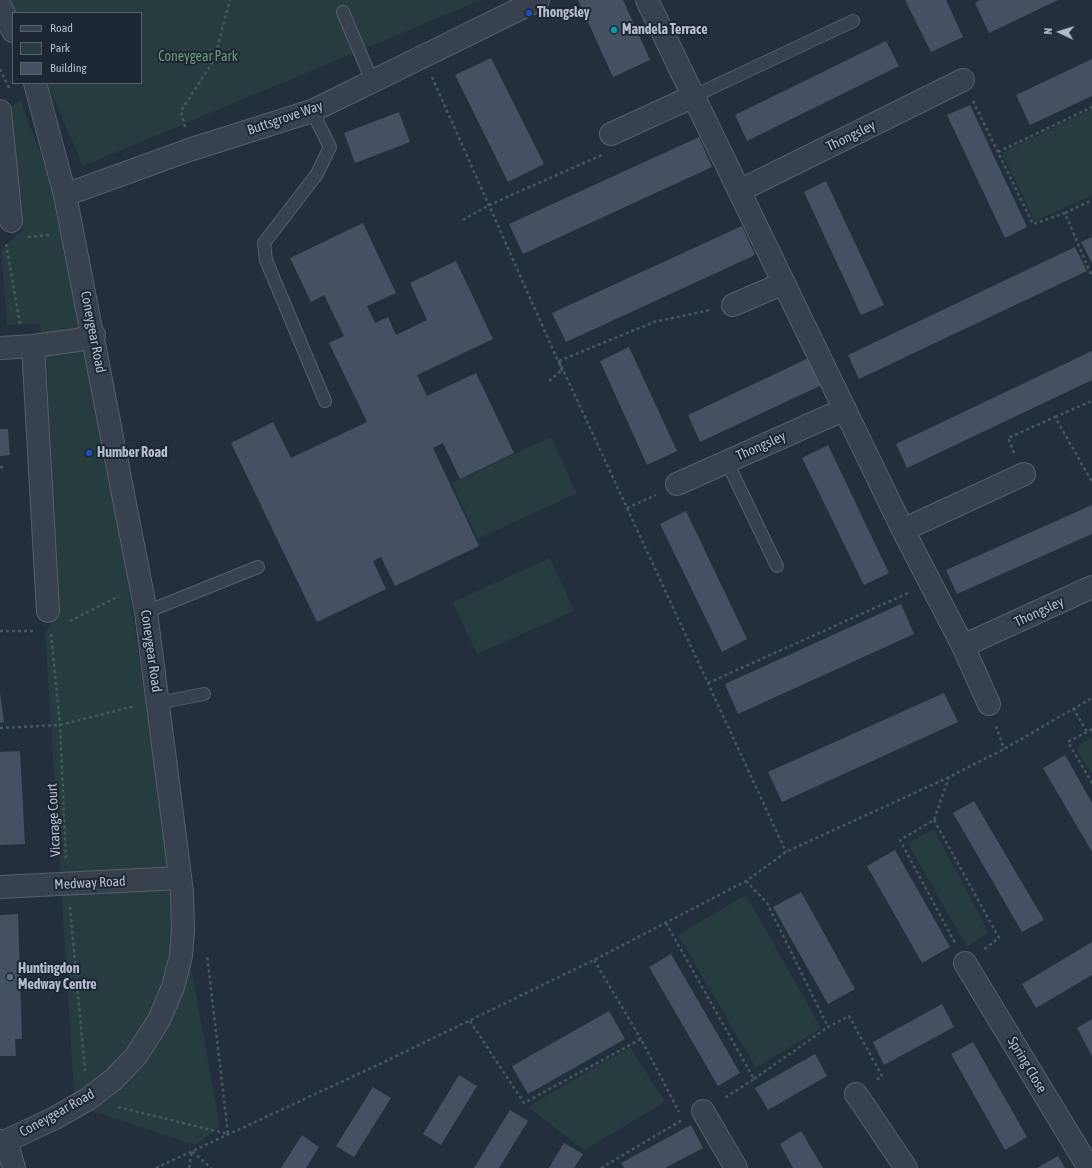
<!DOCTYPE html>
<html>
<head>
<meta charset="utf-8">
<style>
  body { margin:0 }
  #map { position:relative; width:1092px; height:1168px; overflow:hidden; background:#242f3e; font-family:"Asap Condensed",sans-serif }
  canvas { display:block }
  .legend { position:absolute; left:12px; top:12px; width:130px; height:72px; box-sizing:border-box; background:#1d2633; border:1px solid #59626f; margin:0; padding:5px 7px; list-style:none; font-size:12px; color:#b4bcc9 }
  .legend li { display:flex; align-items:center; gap:8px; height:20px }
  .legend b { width:20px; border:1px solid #59626f }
  .north { position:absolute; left:1040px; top:12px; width:40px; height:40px; -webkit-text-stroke:3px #1d2633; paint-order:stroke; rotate:274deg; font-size:11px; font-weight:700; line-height:16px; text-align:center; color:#b4bcc9 }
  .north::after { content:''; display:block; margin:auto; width:14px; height:18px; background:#b4bcc9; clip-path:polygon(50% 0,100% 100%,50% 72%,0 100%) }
</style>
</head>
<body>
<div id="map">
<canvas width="1092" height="1168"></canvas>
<ul class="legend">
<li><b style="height:5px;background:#38414e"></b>Road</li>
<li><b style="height:11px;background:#263c3f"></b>Park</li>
<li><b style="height:11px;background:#455162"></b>Building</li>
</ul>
<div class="north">N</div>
</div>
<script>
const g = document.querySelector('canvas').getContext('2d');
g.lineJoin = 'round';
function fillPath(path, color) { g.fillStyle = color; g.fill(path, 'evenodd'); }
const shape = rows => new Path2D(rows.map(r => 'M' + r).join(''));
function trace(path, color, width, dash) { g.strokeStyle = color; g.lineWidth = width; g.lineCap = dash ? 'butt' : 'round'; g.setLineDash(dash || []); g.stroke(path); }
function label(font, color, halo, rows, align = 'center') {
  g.font = font + ' "Asap Condensed",sans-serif'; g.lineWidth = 4; g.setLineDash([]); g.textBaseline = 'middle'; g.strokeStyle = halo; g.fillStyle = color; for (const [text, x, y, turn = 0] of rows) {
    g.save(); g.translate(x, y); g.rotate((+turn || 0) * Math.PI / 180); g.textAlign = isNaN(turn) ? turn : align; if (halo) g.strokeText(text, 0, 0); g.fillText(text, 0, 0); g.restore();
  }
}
fillPath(shape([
  [8,0,481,0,83,166,47,83,141,83,141,13,14,13],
  [20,100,64,214,120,530,170,867,194,983,220,1127,195,1145,75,1105,45,632,58,617,47,366,40,324,7,325,1,249,23,230,7,110],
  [1092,109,1092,195,1035,221,1002,153],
  [551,437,577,493,478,539,452,483],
  [550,558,574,611,477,654,453,602],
  [1092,737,1092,774,1076,748],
  [934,829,988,932,967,947,908,843],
  [746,895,821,1028,756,1068,678,935],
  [630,1047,665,1102,584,1150,528,1107]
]), '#263c3f');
fillPath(shape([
  [578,0,623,0,650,60,613,77],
  [905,0,946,0,963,37,931,52],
  [980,0,1058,0,989,33,975,3],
  [886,41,899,66,747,141,735,115],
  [491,58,544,164,508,182,455,75],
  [1092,59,1092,96,1030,125,1016,95],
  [970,105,1027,227,1005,238,947,115],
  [399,112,410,142,355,163,344,133],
  [699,137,712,167,523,254,509,224],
  [826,181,884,305,861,315,804,192],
  [363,223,396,293,367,306,375,323,388,317,396,335,427,320,410,283,456,261,493,339,417,375,427,396,476,373,514,453,460,479,443,443,433,448,479,546,395,586,381,557,373,561,386,589,317,622,231,443,273,422,291,458,367,422,329,343,344,336,324,295,311,302,290,258],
  [742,226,755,255,566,342,552,313],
  [1092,237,1092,263,1081,242],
  [1075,247,1087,271,859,379,848,355],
  [629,347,677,451,647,465,600,361],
  [1092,351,1092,380,907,468,896,444],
  [811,357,824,384,700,442,688,415],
  [0,429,8,429,10,455,0,456],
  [828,445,889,573,864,585,802,458],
  [1092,505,1092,534,957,594,946,570],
  [686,511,747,639,722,652,660,524],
  [901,604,914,634,738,714,725,684],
  [0,693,4,722,0,723],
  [944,693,958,722,782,802,768,772],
  [20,751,25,844,0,845,0,752],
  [1065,755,1092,803,1092,852,1043,768],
  [974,801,1044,920,1022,932,953,813],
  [895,850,950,947,922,963,867,866],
  [801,892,855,989,828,1004,773,907],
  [18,914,22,1039,15,1039,16,1056,0,1056,0,915],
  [1092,942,1092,975,1036,1008,1022,984],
  [671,954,740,1073,718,1086,649,967],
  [942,1004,954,1027,884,1065,873,1042],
  [609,1011,625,1039,528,1094,512,1066],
  [1092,1019,1092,1056,1077,1028],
  [973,1042,1027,1137,1005,1150,951,1054],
  [815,1054,827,1076,768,1110,755,1088],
  [459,1075,477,1086,441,1145,423,1134],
  [373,1087,391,1098,354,1157,336,1146],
  [510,1110,528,1121,499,1168,474,1168],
  [691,1125,703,1148,665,1168,624,1168,621,1163],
  [801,1131,823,1168,793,1168,780,1144],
  [302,1135,319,1147,306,1168,281,1168],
  [564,1143,583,1154,574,1168,549,1168],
  [1058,1156,1065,1168,1037,1168]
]), '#455162');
const service = shape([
  [343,12,372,81],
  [694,96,853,21],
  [312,111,330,147,317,174,264,243,266,260,325,401],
  [727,462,777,566],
  [146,612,258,567],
  [158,703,204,694]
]);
const minor = shape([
  [647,0,903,530,963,646,989,704],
  [0,111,11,221],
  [611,134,694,96],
  [739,191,963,80],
  [733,305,784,283],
  [33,346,48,611],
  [0,348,33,346,78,340,94,335],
  [677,484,845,409],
  [903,530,1024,474],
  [963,646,1092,587],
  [0,887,180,878],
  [965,963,1089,1168],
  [856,1094,906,1168],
  [703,1111,736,1168],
  [6,1141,14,1168]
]);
const tertiary = shape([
  [0,6,13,31],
  [65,195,189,150,312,111,538,0],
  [0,1141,6,1141,55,1118,88,1099,114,1079,136,1056,159,1020,173,987,181,956,183,930,182,892,146,612,65,195,35,83]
]);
trace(service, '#565f6c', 14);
trace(minor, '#565f6c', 24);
trace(tertiary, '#565f6c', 24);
trace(shape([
  [0,69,10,90],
  [432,77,562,370,559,361,786,852],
  [973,101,1033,224,1065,213,1092,277],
  [185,127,181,111,214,60,230,0],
  [998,152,1092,107],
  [1065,213,1092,200],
  [463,220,489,205,602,155],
  [28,237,49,235],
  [6,244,20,324],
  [559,361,654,322,710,310],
  [549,381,562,370],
  [1055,417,1092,401],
  [1014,453,1008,438,1055,417,1092,482],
  [0,467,4,467],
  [627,508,656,495],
  [70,621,119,596],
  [0,631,33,631],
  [51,634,60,725,66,860],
  [708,683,908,593],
  [1073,708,1087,732],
  [996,726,1004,749],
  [0,728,60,725,135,706],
  [1092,729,1068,742,1092,783],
  [949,777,934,820,900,840,955,943],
  [934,820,999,938,983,950],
  [746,881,767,903,828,1027,849,1016,882,1076,875,1081],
  [70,907,85,1071],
  [666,923,754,1079,723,1099],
  [594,960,641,1039],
  [470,1021,524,1103,641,1039,679,1112],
  [754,1079,828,1027],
  [118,1107,228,1134,207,955],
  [156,1168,382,1063,594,960,746,881,786,852,949,777,1004,749,1092,698],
  [189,1168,192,1151,211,1168],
  [601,1168,682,1120]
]), '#44595c', 2.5, [3, 3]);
trace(service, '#38414e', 12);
trace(minor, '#38414e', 22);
trace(tertiary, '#38414e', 22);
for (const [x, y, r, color] of [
  [529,13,4,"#1a4fb4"],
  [614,30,4,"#0f9aa8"],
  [89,453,4,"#1a4fb4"],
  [10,977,4,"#5c6f8a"]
]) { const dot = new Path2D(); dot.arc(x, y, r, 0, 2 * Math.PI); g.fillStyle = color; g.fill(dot); trace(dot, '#1d2633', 1.5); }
label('bold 14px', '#b4bcc9', '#1d2633', [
  ["Thongsley",537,13],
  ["Mandela Terrace",622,30],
  ["Humber Road",97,453],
  ["Huntingdon",18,969],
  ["Medway Centre",18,985]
], 'left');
label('14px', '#6b9a76', '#1d2633', [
  ["Coneygear Park",198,57]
]);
label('14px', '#b4bcc9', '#1d2633', [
  ["Buttsgrove Way",285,118,-19],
  ["Thongsley",851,136,-26],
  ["Coneygear Road",93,332,79],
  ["Thongsley",761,446,-24],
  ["Thongsley",1039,612,-25],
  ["Coneygear Road",151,651,82],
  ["Vicarage Court",54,820,-93],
  ["Medway Road",90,883,-3],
  ["Spring Close",1027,1065,59],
  ["Coneygear Road",57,1113,-29]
]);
</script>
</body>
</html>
